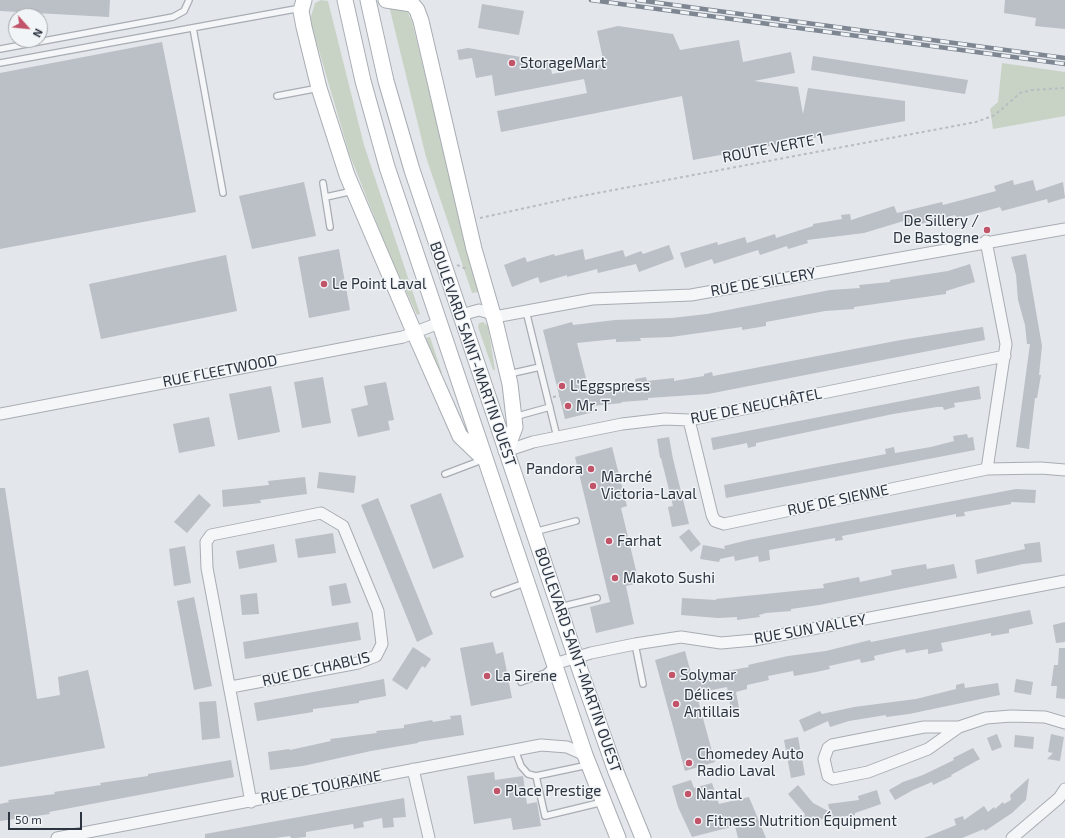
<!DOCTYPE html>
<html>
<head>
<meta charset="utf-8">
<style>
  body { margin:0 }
  #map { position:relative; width:1065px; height:838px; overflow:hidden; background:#e3e6ea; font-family:"Exo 2",sans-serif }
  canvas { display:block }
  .north { position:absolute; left:8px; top:8px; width:40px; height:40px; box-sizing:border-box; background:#f2f5f7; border:1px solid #a3a8ae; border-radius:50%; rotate:117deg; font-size:11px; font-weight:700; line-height:16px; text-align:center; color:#2c3440 }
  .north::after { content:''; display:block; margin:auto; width:14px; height:18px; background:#c25469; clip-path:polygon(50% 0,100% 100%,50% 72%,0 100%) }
  .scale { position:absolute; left:8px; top:812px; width:74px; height:18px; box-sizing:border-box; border:2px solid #2c3440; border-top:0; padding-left:5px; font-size:12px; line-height:14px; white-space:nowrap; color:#2c3440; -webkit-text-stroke:3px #f2f5f7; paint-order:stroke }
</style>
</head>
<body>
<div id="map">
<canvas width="1065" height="838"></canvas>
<div class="north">N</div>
<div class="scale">50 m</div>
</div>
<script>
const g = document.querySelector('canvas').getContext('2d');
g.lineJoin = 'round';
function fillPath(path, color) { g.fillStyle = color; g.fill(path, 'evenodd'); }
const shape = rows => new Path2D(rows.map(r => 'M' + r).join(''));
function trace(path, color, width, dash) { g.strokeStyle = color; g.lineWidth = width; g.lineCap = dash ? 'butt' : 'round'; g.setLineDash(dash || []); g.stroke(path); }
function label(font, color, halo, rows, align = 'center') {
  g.font = font + ' "Exo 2",sans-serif'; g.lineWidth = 3; g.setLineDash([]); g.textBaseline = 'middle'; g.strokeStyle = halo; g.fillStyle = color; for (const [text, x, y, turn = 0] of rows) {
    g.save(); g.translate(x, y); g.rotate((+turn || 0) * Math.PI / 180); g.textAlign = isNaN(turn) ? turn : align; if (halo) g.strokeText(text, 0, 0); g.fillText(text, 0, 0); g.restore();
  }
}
fillPath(shape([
  [321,0,328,1,364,145,420,314,417,315,389,254,349,153,310,20,315,3],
  [389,6,407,11,412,22,479,292,472,293,426,157],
  [1002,63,1065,72,1065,116,993,129,990,109,998,102],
  [483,322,488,326,495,370,493,370,478,327,479,323],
  [430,337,442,373,439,373,424,338]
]), '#c9d3c5');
fillPath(shape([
  [0,0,110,0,109,17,0,11],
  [1005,0,1065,0,1065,29,1035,26,1036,18,1004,13],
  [482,4,524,11,519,35,478,28],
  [618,26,673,34,680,50,739,40,743,62,791,52,795,73,754,81,798,87,803,114,808,88,905,101,905,121,693,160,682,96,501,132,497,111,587,93,584,79,495,96,492,75,476,78,472,58,459,60,457,50,468,48,550,62,552,74,604,64,597,31],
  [162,42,196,212,0,249,0,73],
  [813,56,968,80,965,94,811,70],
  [1013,180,1014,185,1033,180,1036,191,1063,182,1065,198,1048,203,1047,199,1002,211,1000,207,956,219,955,215,909,227,907,220,864,233,807,240,808,243,788,249,787,246,760,255,758,250,714,264,712,259,685,268,680,253,717,242,718,245,745,237,747,243,775,234,776,238,813,226,813,224,842,219,841,215,850,214,851,220,894,206,897,213,942,202,943,205,996,191,994,186],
  [304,182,316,236,252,249,239,196],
  [669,245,674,259,639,272,636,264,598,273,597,269,567,277,567,275,540,283,538,277,512,287,504,265,525,257,527,262,554,254,555,256,583,249,585,260,623,250,625,257,641,251,643,254],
  [339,249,350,310,309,318,298,257],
  [1026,254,1042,346,1039,375,1041,375,1037,398,1035,398,1029,449,1016,447,1030,344,1027,344,1025,325,1018,300,1016,275,1011,257],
  [226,255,237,311,101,339,89,284],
  [970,264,975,282,946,291,946,294,854,307,854,309,825,311,766,322,766,326,742,330,742,327,671,337,640,338,641,341,616,342,616,339,577,343,589,390,636,385,635,379,646,377,647,381,674,378,674,381,704,376,704,374,712,372,713,376,901,340,983,327,985,340,708,394,648,398,648,400,621,402,622,403,592,406,594,412,565,419,543,330,572,322,573,325,615,320,672,318,707,314,830,290,860,288,859,285,890,282,890,280,948,271],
  [323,377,331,423,302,428,294,382],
  [386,382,394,420,388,421,390,430,358,437,351,409,368,405,364,386],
  [271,386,280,432,238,440,229,394],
  [979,386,981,399,954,403,955,407,944,410,943,407,937,407,893,414,756,443,756,446,748,448,747,443,713,450,711,438],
  [209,417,215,446,179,453,173,424],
  [967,434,968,438,973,437,975,450,726,498,724,485,886,454,885,449,894,447,895,453,931,447,954,441,953,436],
  [669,437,673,459,689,524,672,527,668,507,673,506,661,458,660,458,657,439],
  [612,447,627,506,621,508,639,583,626,586,634,624,596,633,590,607,610,602,575,457],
  [319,472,356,476,354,493,317,488],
  [305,477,307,494,260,500,261,503,223,507,222,490,269,485,268,481],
  [0,488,5,488,37,699,60,695,58,677,88,670,105,748,0,767],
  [1016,489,1036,490,1035,503,1011,502,1011,504,964,512,965,516,956,517,956,514,842,536,843,540,835,541,835,538,769,550,770,560,759,562,758,556,735,561,734,556,720,559,719,562,700,559,703,545,725,549,724,546,748,540],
  [441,493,464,557,433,569,410,505],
  [199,494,211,505,187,533,174,522],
  [378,498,433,634,417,642,361,505],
  [689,529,701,544,691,552,679,537],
  [333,533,336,553,298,558,295,539],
  [1040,542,1042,562,1023,564,977,574,975,560,1025,549,1024,544],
  [274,544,277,562,239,569,236,551],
  [185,546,191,583,174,586,169,549],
  [926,564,927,569,954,564,957,578,819,605,791,609,791,611,766,613,759,615,760,617,737,620,737,617,718,618,681,615,682,598,716,600,716,599,824,588,823,584,859,577,860,582,892,575,891,570],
  [346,583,351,603,332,606,329,586],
  [257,593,259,614,242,615,240,595],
  [194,597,212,686,194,690,177,601],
  [1030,610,1033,624,1009,629,1009,633,991,636,991,633,941,643,943,651,928,654,928,649,906,653,905,649,874,656,875,660,861,663,860,659,829,666,830,669,816,672,794,676,793,671,768,676,769,680,747,685,747,689,736,692,739,708,731,710,727,687,696,693,715,762,685,771,655,660,685,651,692,677,749,667,748,665,788,656,826,651,870,640,871,642],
  [358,622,361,640,245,659,243,642],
  [1065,622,1065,642,1056,643,1053,625],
  [493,642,496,654,503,652,512,698,471,706,460,648],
  [413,647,431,659,425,668,422,666,407,690,392,680],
  [1059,648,1065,648,1065,699,1056,698,1057,686,1051,686,1054,665,1058,665],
  [384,679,386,696,359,701,359,703,313,709,313,712,257,721,254,703],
  [1016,679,1033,682,1031,695,1014,692],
  [964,683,965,688,998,683,1000,695,909,714,886,717,886,715,849,721,830,727,828,721,804,732,799,720,820,711,822,714,854,707,916,699,956,689,956,685],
  [216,701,220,738,202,740,199,702],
  [461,715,464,735,418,742,418,743,371,751,303,766,270,770,268,752,289,749,290,750,331,741,330,739,377,733,376,731,404,728,404,725,432,720,433,722,451,719,450,716],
  [997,734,1002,747,992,751,987,738],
  [1051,734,1064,737,1060,761,1047,759,1053,753,1048,752],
  [1015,735,1034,737,1033,749,1014,747],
  [798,737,805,775,791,778,784,740],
  [973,748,980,759,951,775,952,776,933,785,932,782,913,790,895,800,889,790,903,782,923,775,954,760,953,758],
  [231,760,234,777,49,812,50,814,0,821,0,804,9,802,8,800,55,794,54,792,101,785,100,783,148,776,148,774],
  [494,772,495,780,523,776,527,804,537,802,541,826,513,830,511,818,474,824,467,776],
  [1029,778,1026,800,1012,813,985,831,984,829,962,838,924,838,956,825,954,819,963,816,964,820,984,806,988,812,994,807,995,809,1003,802,1004,804,1011,800,1010,795],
  [691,780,694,788,712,783,719,804,749,797,766,838,738,838,735,826,692,837,678,807,672,786],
  [798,785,813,803,830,812,828,804,859,800,858,796,877,790,881,804,855,813,855,815,821,819,818,825,804,817,805,814,788,794],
  [404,798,406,817,393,818,394,827,383,828,382,818,363,822,364,827,354,829,353,824,306,832,306,837,296,838,291,838,290,836,275,838,205,838,205,834]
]), '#bbbfc6');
const service = shape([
  [193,28,223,193],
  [0,49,173,17,184,11,189,0],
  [0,63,301,8],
  [277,96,319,88],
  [323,183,330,227],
  [326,197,353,191],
  [526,311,557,437],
  [509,374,540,367],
  [514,417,550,407],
  [445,474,482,460],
  [534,532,576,521],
  [494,594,525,583],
  [560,607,597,598],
  [635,644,643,684],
  [521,682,545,673,553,666],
  [515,750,521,766,528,774,536,776,588,765],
  [536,776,545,816,603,802]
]);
const minor = shape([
  [986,241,1006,344,987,469],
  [461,315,479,310,500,316,592,299,691,295,1065,229],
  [0,414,403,337,439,323],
  [689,420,712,515,715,521,724,524,987,469,1041,468,1065,470],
  [506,451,533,442,622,424,665,419,689,420,1005,356],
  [554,664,591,653,635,644,681,637,721,643,754,640,1065,581],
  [231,687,358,663,376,656,382,644,378,611,343,526,321,513,211,535,206,542,207,568,251,802],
  [959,727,924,727,832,745,828,748,824,759,828,776,833,779,868,772,928,749,959,727,986,718,1011,716,1045,717,1065,723],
  [413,769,429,838],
  [57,838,541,745,567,747,585,755],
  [1012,838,1059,798,1065,789]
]);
const secondary = shape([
  [304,0,301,11,304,27,319,88,347,175,414,332,460,436,482,457],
  [345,0,363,81,387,167,585,755,618,838],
  [368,0,386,81,412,170,581,673,616,772,643,838],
  [386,0,412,4,417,10,421,21,474,249,496,325,510,384,515,427,506,451]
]);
trace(service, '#a8adb4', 8);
trace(minor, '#a8adb4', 13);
trace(secondary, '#a8adb4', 17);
trace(shape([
  [480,218,571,198,976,122,995,115,1020,93,1032,90,1065,88],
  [457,265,467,269],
  [553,397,560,396]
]), '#b9bcc1', 2, [3, 3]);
trace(service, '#f5f6f8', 5.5);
trace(minor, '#f5f6f8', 11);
trace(secondary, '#fff', 15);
const rail = shape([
  [591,0,1065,64],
  [637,0,1065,58]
]);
trace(rail, '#7e8692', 4.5);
trace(rail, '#f2f5f7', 3, [9]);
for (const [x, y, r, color] of [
  [512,63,4,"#c25469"],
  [987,230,4,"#c25469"],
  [324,284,4,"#c25469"],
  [562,386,4,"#c25469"],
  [568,406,4,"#c25469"],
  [591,469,4,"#c25469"],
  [593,486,4,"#c25469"],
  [609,541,4,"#c25469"],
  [615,578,4,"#c25469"],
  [672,675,4,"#c25469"],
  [487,676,4,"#c25469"],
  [676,704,4,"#c25469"],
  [689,763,4,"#c25469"],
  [497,791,4,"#c25469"],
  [688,794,4,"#c25469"],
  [698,821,4,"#c25469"]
]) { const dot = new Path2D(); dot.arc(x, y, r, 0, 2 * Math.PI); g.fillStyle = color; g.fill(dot); trace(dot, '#f2f5f7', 1.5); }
label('15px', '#2c3440', '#f2f5f7', [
  ["StorageMart",520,63],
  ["De Sillery /",979,221,"right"],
  ["De Bastogne",979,238,"right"],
  ["Le Point Laval",332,284],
  ["L'Eggspress",570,386],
  ["Mr. T",576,406],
  ["Pandora",583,469,"right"],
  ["Marché",601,477],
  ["Victoria-Laval",601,494],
  ["Farhat",617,541],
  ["Makoto Sushi",623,578],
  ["Solymar",680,675],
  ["La Sirene",495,676],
  ["Délices",684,695],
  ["Antillais",684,712],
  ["Chomedey Auto",697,754],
  ["Radio Laval",697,771],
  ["Place Prestige",505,791],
  ["Nantal",696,794],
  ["Fitness Nutrition Équipment",706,821]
], 'left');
label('15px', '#2c3440', '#f2f5f7', [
  ["ROUTE VERTE 1",773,148,-11],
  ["RUE DE SILLERY",763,282,-10],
  ["BOULEVARD SAINT-MARTIN OUEST",473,354,71],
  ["RUE FLEETWOOD",220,371,-11],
  ["RUE DE NEUCHÂTEL",756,406,-11],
  ["RUE DE SIENNE",838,500,-12],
  ["RUE SUN VALLEY",810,629,-10],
  ["BOULEVARD SAINT-MARTIN OUEST",578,660,71],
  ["RUE DE CHABLIS",316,669,-13],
  ["RUE DE TOURAINE",321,787,-11]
]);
</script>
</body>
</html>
